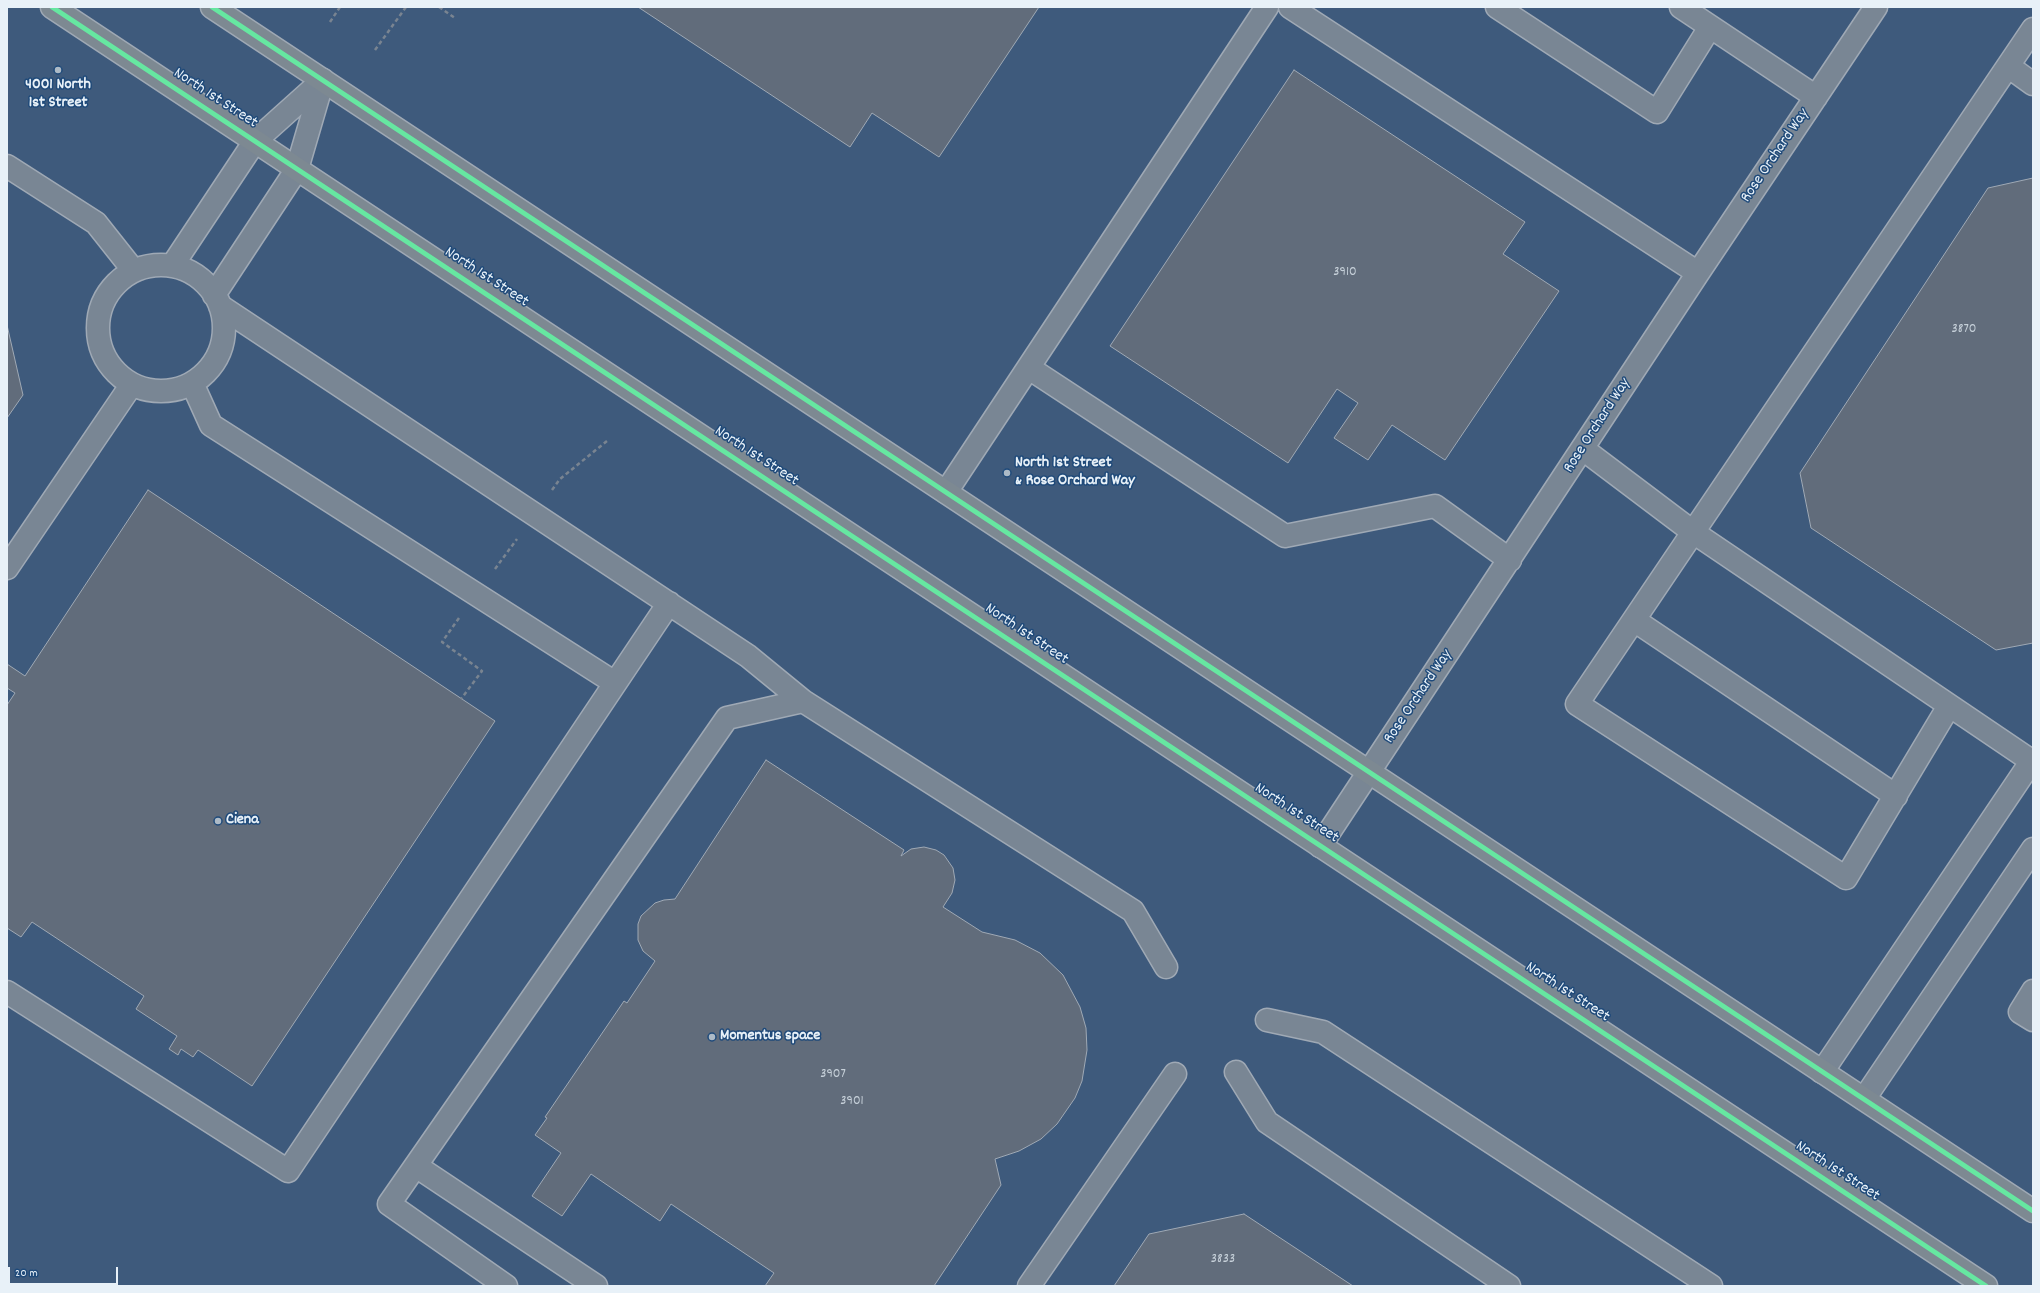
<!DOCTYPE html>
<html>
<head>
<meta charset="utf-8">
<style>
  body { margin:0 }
  #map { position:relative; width:2040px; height:1293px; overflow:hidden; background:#3f536a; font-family:Dekko,sans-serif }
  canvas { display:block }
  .frame { position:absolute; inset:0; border:8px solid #e8f1f8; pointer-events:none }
  .scale { position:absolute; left:8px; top:1267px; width:110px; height:18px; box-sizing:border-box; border:2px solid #e8f1f8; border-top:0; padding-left:5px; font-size:12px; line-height:14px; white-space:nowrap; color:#e8f1f8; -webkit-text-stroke:3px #1f4a7a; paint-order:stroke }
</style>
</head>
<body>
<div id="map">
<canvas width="2040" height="1293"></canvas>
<div class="frame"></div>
<div class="scale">20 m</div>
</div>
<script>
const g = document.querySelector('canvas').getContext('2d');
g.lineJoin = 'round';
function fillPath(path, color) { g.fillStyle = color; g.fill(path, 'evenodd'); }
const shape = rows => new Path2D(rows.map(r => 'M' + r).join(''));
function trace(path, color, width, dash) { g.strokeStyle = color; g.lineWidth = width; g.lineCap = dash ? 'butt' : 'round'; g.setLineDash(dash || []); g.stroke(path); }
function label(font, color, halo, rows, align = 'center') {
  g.font = font + ' Dekko,sans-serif'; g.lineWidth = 3; g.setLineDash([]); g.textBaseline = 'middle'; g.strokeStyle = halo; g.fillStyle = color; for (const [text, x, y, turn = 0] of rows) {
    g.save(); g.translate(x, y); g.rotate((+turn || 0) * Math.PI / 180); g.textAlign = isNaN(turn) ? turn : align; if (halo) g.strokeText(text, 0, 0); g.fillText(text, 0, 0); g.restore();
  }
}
fillPath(shape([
  [7,7,2033,7,2033,1286,7,1286]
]), '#3e5a7c');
const building = shape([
  [638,7,1039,7,939,157,872,113,850,147,638,7],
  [1294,70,1525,222,1503,254,1559,291,1445,460,1392,425,1368,460,1334,438,1358,403,1337,389,1288,463,1110,346,1294,70],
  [2033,178,2033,643,1996,650,1811,528,1800,473,1988,188,2033,178],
  [7,325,23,395,7,418,7,325],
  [148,490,495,721,252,1086,198,1050,193,1057,181,1049,178,1055,169,1049,177,1036,136,1009,144,996,32,922,21,937,7,928,7,705,15,693,7,688,7,664,25,676,148,490],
  [766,760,904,850,901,856,911,849,924,847,936,850,944,855,953,868,955,880,952,893,943,907,982,932,1015,940,1040,953,1063,975,1080,1007,1086,1028,1087,1050,1082,1081,1075,1098,1057,1124,1041,1139,1019,1151,995,1159,1001,1185,934,1286,765,1286,774,1273,671,1204,660,1221,591,1174,562,1216,532,1196,561,1153,535,1135,547,1118,545,1117,624,1001,627,1003,655,961,643,951,638,940,638,924,641,916,655,903,664,900,675,899,766,760],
  [1244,1214,1353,1286,1114,1286,1149,1234,1244,1214]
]);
fillPath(building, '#616c7b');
trace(building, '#9fa9b5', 1);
const minor = shape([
  [1290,7,1698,273],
  [1497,7,1657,112,1710,27],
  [1681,7,1816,97],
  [2008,66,2033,84],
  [7,166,96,223,134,271],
  '98 328a63 63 0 1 1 126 0a63 63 0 1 1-126 0Z',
  [172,266,255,141,323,80],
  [214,295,297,169,323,80],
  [220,306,748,656,803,701],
  [1029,368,1285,536,1435,506,1510,560],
  [192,383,211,425,615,683],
  [1583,449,1693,532,2033,762],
  [946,492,1267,7],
  [7,568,132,384],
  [1634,620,1896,796],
  [1949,706,1846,878,1577,704,2033,29],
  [1320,846,1698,273,1876,7],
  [2033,991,2020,1012,2033,1020],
  [7,992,288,1171,669,603],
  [1267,1020,1323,1032,1711,1286],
  [1236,1072,1267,1122,1509,1286],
  [1822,1072,2033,759],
  [1864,1099,2033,849],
  [416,1166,596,1286],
  [506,1286,389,1204,727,718,803,701,1133,911,1166,967],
  [1029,1286,1175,1074]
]);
const major = shape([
  [52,7,1986,1286],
  [212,7,2033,1211]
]);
trace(minor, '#9fa9b5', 25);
trace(major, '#9fa9b5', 25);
trace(shape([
  [439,7,455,18],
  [330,22,340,7],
  [375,50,406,7],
  [552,490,560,479,607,441],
  [495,569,517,539],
  [459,618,442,642,482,671,461,699]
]), '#798491', 2.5, [4, 3]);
trace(minor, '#798694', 22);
trace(major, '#7d8992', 22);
trace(shape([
  [52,7,1986,1286],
  [212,7,2033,1211]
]), '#66e7a1', 5);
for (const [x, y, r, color] of [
  [58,70,4,"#adbac6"],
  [1007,473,4,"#adbac6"],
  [218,821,4,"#adbac6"],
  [712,1037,4,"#adbac6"]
]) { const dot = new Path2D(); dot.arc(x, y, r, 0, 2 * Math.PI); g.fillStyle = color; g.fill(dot); trace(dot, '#1f4a7a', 1.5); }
label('14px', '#c6d0d9', null, [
  ["3910",1345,273],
  ["3870",1964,330],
  ["3907",833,1075],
  ["3901",852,1102],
  ["3833",1223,1260]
]);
label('bold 16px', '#e8f1f8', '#1f4a7a', [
  ["4001 North",58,86,"center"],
  ["1st Street",58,104,"center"],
  ["North 1st Street",1015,464],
  ["& Rose Orchard Way",1015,482],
  ["Ciena",226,821],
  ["Momentus space",720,1037]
], 'left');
label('16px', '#e8f1f8', '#1f4a7a', [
  ["North 1st Street",215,99,33],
  ["Rose Orchard Way",1776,156,-56],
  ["North 1st Street",486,278,33],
  ["Rose Orchard Way",1598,426,-57],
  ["North 1st Street",756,457,33],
  ["North 1st Street",1026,635,34],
  ["Rose Orchard Way",1419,697,-56],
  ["North 1st Street",1296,814,33],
  ["North 1st Street",1567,993,33],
  ["North 1st Street",1837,1172,33]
]);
</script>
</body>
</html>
